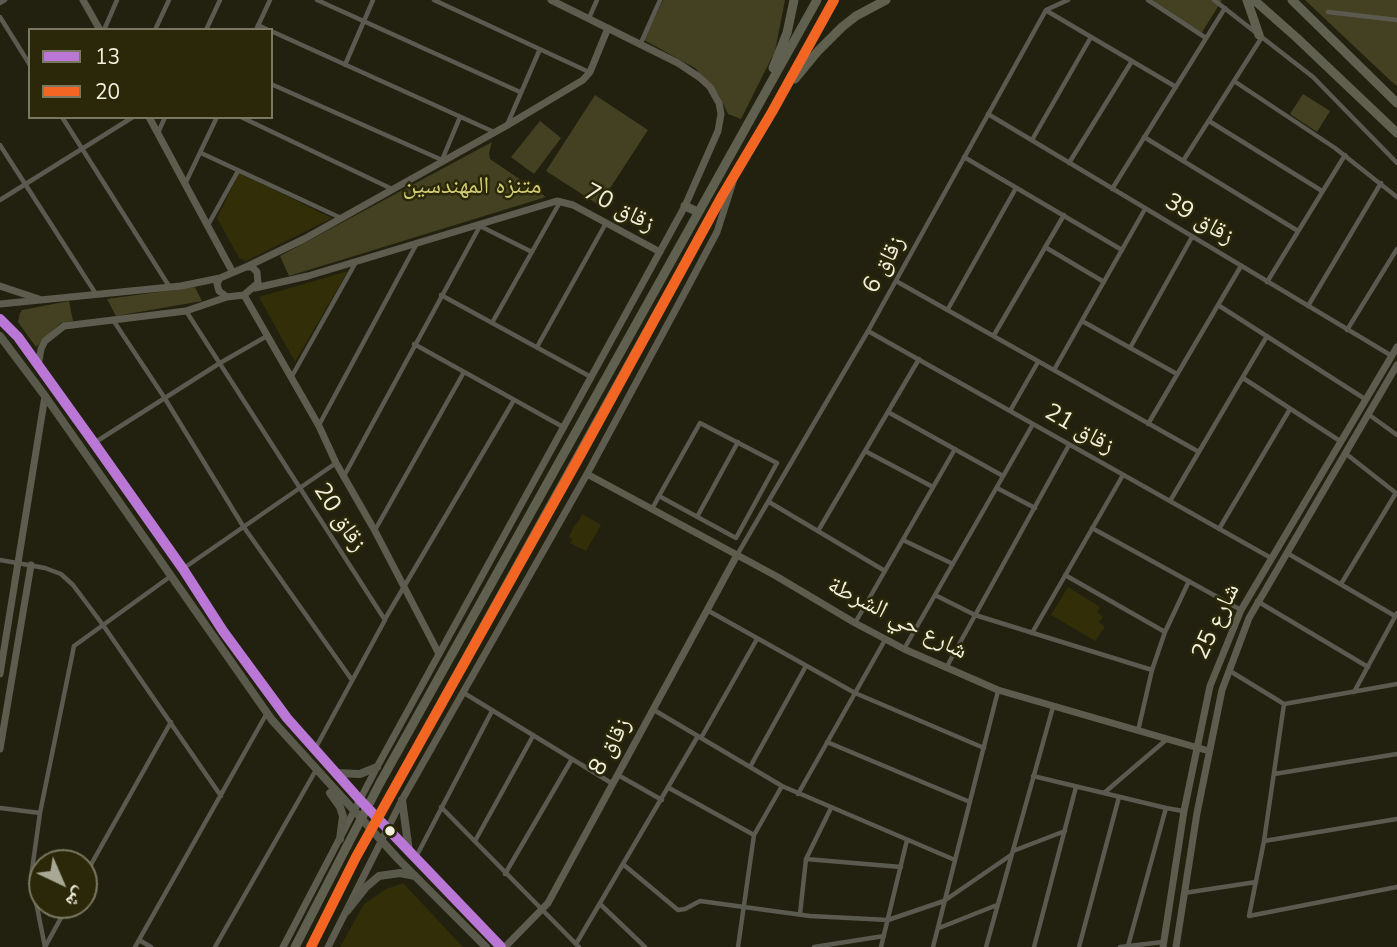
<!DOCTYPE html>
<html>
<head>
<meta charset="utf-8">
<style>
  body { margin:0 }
  #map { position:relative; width:1397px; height:947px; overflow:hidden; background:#222110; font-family:"Nunito Sans","Noto Naskh Arabic",sans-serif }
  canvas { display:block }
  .legend { position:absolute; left:28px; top:28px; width:245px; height:91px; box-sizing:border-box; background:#2a2808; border:2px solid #7a785e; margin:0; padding:9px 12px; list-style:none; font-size:21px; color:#f1f0de }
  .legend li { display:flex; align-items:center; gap:14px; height:35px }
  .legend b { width:35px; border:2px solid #7a785e }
  .north { position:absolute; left:28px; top:849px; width:70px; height:70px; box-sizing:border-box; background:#2a2808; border:2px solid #7a785e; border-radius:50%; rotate:136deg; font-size:19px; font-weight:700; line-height:28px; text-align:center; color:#f1f0de }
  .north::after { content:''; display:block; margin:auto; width:24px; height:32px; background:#a9a896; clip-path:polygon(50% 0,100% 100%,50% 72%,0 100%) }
</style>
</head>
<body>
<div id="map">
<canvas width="1397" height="947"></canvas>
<ul class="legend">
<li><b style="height:9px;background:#ba77d6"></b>13</li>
<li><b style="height:9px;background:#f26522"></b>20</li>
</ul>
<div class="north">ش</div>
</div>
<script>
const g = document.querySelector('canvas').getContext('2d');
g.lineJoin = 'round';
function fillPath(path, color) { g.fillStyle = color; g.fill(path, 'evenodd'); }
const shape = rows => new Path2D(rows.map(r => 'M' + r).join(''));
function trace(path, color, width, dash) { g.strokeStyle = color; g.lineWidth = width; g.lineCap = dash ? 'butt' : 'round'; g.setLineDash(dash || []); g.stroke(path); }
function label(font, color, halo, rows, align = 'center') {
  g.font = font + ' "Nunito Sans","Noto Naskh Arabic",sans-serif'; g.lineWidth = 5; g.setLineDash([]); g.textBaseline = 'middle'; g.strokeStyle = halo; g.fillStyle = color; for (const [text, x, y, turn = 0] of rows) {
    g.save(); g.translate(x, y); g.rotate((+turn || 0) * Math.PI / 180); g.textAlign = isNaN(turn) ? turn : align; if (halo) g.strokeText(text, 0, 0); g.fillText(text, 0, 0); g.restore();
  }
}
fillPath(shape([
  [239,173,332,218,246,261,239,258,217,218],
  [348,271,295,362,259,297],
  [582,514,601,525,586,551,570,543,572,539,569,537,575,524,577,524],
  [1068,587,1100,607,1097,612,1103,617,1099,622,1105,627,1095,641,1051,615],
  [403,883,463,947,340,947,364,904,386,889]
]), '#312e08');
fillPath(shape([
  [663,0,785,0,775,51,741,119,728,114,719,95,695,68,644,40],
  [1150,0,1222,0,1201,34],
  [1305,0,1397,0,1397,86,1392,82],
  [1303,94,1330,111,1317,132,1290,114],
  [595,95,648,130,599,205,546,171],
  [540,121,561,138,534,174,511,157],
  [492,142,489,153,490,159,546,197,289,276,280,256],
  [195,287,202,301,116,316,107,299],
  [69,301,73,321,61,323,36,347,18,322,20,313,22,310]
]), '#434121');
trace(shape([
  [317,0,520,92],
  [434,0,589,72],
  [1148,0,1206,38],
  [1214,0,1313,77,1397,163],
  [0,3,5,0],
  [1047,11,1176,87],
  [1328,12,1397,20],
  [0,17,30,65],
  [589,18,597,0],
  [258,25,268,30],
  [104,30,117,0],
  [155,30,169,0],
  [206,30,220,0],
  [256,30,270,0],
  [271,31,494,132],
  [640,45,660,0],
  [345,65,373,0],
  [1234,81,1335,148,1397,197],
  [271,84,442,160,460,117],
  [988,114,1392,356],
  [62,117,169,286],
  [241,117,392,189],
  [1209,121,1322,191],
  [507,125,540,49],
  [158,133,165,117],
  [1144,137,1298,231],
  [1032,140,1091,37],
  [0,145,96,294],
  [201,153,341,218],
  [964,157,1122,250],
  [1183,161,1262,37],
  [1069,163,1132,61],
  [185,184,217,117],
  [1112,189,1225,8],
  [0,200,133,117],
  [208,225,238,171],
  [1045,247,1104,282],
  [896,281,1199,452],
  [1267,282,1345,155],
  [441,295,591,377],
  [1218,305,1365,399],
  [1308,306,1381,183],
  [948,309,1016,188],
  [186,311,385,620,315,749],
  [113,320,164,397,243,526,352,680],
  [1082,321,1177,374],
  [492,323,560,202],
  [1347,330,1397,249],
  [868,331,1271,558],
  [994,335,1064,215],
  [414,344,563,427],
  [537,347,606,223],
  [1130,348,1192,237],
  [1054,370,1145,209],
  [292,376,356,262],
  [1243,378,1340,441],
  [1010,411,1038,362],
  [888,412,1003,476],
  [1368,414,1397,435],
  [1148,424,1241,266],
  [319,425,416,245],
  [94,443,220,363,267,336],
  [865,451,933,487],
  [1345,453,1396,493],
  [344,476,480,226,532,252],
  [997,488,1035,508],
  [1170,501,1267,336],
  [769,502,885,571],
  [652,509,659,496,700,423,777,463,736,538,659,496],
  [697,517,738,442],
  [1092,528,1241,610],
  [1219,529,1290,409],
  [375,530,464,372],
  [818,531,919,359],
  [903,540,953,564],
  [1287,553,1395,616],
  [737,555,868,331,1046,10,1068,0],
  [0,560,45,568,61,574,73,585,103,625,221,796],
  [184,568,336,463],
  [1065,575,1165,632],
  [1341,584,1396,493],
  [935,595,975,615,1152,670],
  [1257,601,1368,667],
  [707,610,855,693,984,748],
  [385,619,514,400],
  [855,623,955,449],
  [1032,633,1123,475],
  [904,649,1033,424],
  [946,668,1069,445],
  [1230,671,1284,704,1397,684],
  [1354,692,1397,613],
  [464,693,613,784],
  [1284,704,1264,841,1249,916,1397,887],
  [654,710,782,786,955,860],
  [1138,731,1152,670,1165,632,1189,581],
  [701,738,757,639],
  [827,742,970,802],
  [750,767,806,666],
  [1274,774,1397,754],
  [618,775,662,800],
  [1033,776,1166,808,1183,811],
  [669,788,754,835],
  [1104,793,1166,740],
  [798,794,885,640],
  [441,807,579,947],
  [0,808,40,813],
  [475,841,533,736],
  [1264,841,1397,819],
  [1013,851,1065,831],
  [416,857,492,711],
  [806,859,901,867],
  [624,865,678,910,685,909,700,901,810,916,888,920,944,901,1011,855],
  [505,874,572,759],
  [84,877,171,722],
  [1184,893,1256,882],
  [600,904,645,947],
  [800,914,806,859,831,808],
  [939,928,997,905],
  [139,940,151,947],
  [576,944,698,736],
  [1128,946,1166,808],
  [45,947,31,877,40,813,74,646,171,576],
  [45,947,68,905],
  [135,947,267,713],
  [215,947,316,770],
  [738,947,754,835,782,786],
  [814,947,884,936],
  [881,947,907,840],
  [933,947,998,691],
  [986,947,1053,707],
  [1034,947,1076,787],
  [1079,947,1119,797],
  [1120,947,1163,942]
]), '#5b5a50', 4.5);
trace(shape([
  [83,0,100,30],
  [149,117,232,271],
  [246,267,304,239,506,126,583,80,590,72,608,28],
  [0,286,39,299],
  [255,288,308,276,557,201,573,205,660,252],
  [244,295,319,426,336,463,375,531,439,654],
  [0,304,181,286,220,278],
  [38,366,41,349,45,341,64,326,186,311,227,297,244,295,258,283,257,272,252,267,246,267,220,278,217,284,219,291,227,297],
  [587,474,776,576,855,623,904,649,998,690,1209,751],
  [0,674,45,396],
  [0,749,31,565],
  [283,947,377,767,685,206,718,131,721,114,719,103,710,87,699,77,678,63,551,0],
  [328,947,402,800,587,474,684,294,717,232,733,182],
  [505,947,548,903,737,555],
  [1163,947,1184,811,1210,686,1241,610,1397,347],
  [1176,947,1197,813,1222,690,1249,618,1397,365]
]), '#5d5c4f', 7);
trace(shape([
  [0,319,18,337,94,443,183,569,223,631,287,718,360,800,501,947],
  [0,336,45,396,272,720,399,860,486,947],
  [336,773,360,774,377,767],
  [330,793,340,807,343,816,340,839],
  [402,800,409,851],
  [347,911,366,887,379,876,400,873,415,876]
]), '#59594c', 8);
trace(shape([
  [1247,0,1259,35],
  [1254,0,1297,38,1397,133],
  [1292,0,1397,103],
  [773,68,787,33,794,0],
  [795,79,818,51,842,27,856,16,886,0],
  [685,206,698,212],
  [380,783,817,0],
  [392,792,722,196,772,112,834,0],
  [295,947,347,846],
  [311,947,356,857]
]), '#606051', 9);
trace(shape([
  [347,846,380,783],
  [356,857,392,792]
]), '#606051', 9);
trace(shape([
  [0,319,18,337,94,443,183,569,223,631,287,718,360,800,501,947]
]), '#ba77d6', 10);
trace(shape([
  [311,947,356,857,581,454,722,196,772,112,834,0]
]), '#f26522', 10);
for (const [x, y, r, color] of [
  [390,831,6,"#f1f0de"]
]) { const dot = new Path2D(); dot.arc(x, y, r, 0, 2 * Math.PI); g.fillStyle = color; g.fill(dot); trace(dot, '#2a2808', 2.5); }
label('24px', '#d3cd73', '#2a2808', [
  ["متنزه المهندسين",472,187]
]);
label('24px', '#f1f0de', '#2a2808', [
  ["زقاق 70",619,209,28],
  ["زقاق 39",1199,220,31],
  ["زقاق 6",885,265,-61],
  ["زقاق 21",1079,430,30],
  ["زقاق 20",339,518,57],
  ["شارع حي الشرطة",897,619,27],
  ["شارع 25",1217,622,-65],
  ["زقاق 8",611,747,-61]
]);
</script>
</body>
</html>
